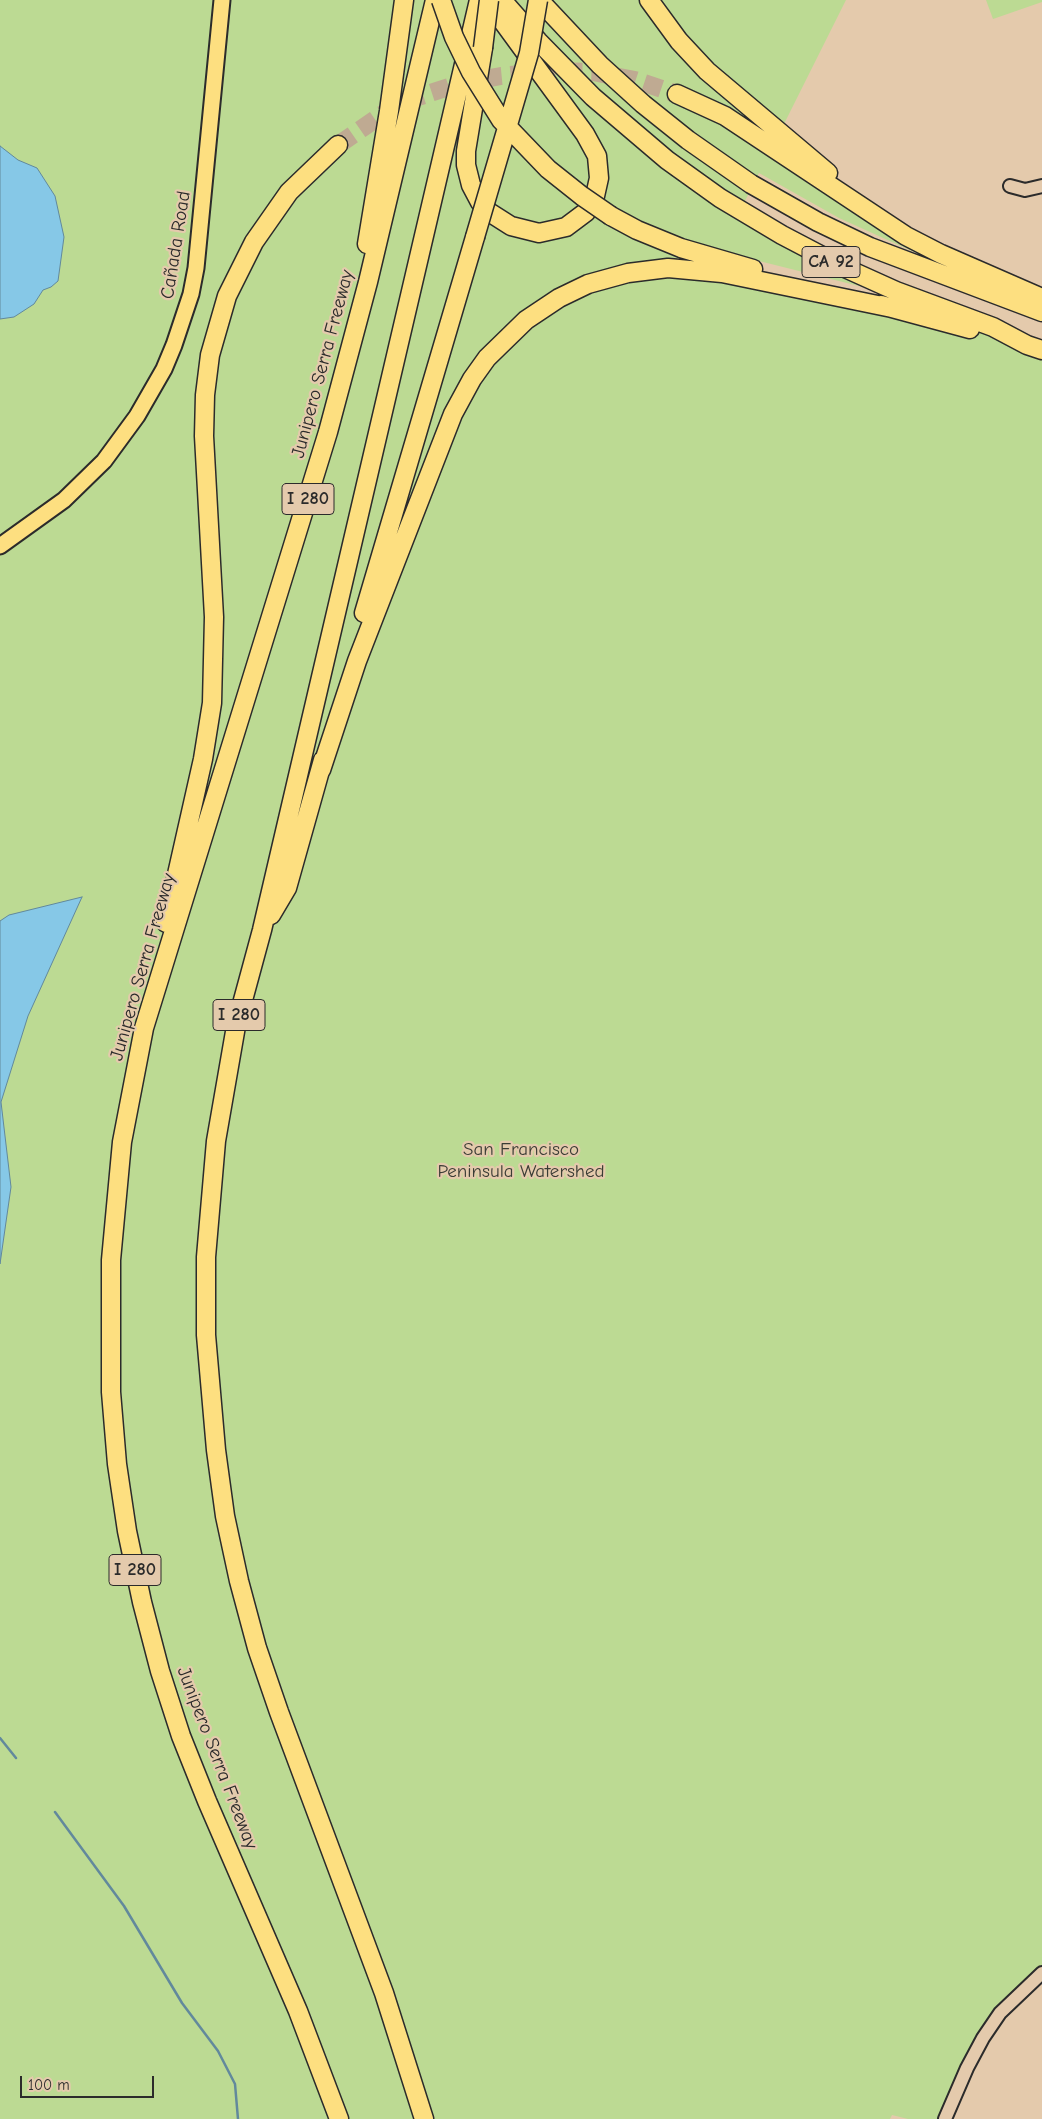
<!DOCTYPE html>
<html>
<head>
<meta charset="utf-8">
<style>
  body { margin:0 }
  #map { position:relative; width:1042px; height:2119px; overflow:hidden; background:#e4caac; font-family:"Comic Neue",sans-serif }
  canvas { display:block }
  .scale { position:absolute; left:20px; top:2076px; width:134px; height:22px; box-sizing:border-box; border:2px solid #2b2b2b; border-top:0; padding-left:6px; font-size:15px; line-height:18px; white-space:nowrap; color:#2b2b2b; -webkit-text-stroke:4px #e4caac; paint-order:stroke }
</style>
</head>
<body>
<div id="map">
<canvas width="1042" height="2119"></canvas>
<div class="scale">100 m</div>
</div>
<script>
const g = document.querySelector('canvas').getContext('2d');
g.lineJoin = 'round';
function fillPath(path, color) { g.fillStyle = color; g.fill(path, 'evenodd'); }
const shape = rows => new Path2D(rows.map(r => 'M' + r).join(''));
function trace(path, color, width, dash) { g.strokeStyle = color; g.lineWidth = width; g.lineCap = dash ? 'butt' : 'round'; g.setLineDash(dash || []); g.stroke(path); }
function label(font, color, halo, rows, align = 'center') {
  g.font = font + ' "Comic Neue",sans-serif'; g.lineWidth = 4.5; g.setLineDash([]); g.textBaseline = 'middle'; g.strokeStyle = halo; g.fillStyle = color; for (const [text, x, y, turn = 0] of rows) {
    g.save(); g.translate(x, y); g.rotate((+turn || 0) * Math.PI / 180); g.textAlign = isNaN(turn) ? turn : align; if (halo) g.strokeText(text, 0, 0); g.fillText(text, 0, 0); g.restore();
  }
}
fillPath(shape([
  [0,0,846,0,769,154,842,205,923,256,839,218,759,173,736,219,785,247,871,289,719,251,709,271,941,321,1042,350,1042,1973,1000,2013,951,2106,937,2119,908,2119,892,2115,890,2119,0,2119],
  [986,0,1042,0,1042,2,993,19]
]), '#bcda93');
const water = shape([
  [0,146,18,160,37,168,55,196,64,237,58,281,51,287,43,290,34,304,14,317,0,319,0,146],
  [82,897,28,1016,1,1102,11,1187,0,1264,0,921,9,915,82,897]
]);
fillPath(water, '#86c8e7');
trace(water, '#62899c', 1);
trace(shape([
  [0,1738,16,1758],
  [55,1812,124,1906,182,2003,218,2051,235,2084,238,2119]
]), '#62899c', 2.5);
trace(shape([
  [338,145,383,114,418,97,458,84,501,76,552,71,593,72,635,80,677,94]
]), '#bfaa92', 18, [18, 9]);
const minor = shape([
  [1010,186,1025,190,1042,186],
  [945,2119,967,2068,983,2038,1000,2013,1042,1973]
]);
const major = shape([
  [0,546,64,500,104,461,137,416,164,369,174,345,191,294,196,268,222,0]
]);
const highway = shape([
  [502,0,538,41,593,97,667,160,720,198,782,235,845,268,896,291,993,327,1027,345,1042,350],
  [539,0,600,65,643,104,688,140,751,184,818,222,870,247,1042,312],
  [649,0,679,41,707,71,828,173],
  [483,48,466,151,466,165,471,185,480,202,489,212,511,226,539,233,566,227,586,212,595,196,599,178,597,156,585,134,487,0],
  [677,94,725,116,906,236,941,254,1042,298],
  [611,216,637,230,681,248,753,269],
  [367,244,389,111,404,0],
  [881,305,970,329],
  [364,613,475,237],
  [321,770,357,661,453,414,472,379,487,358,526,320,559,298,588,284,628,273,668,268,722,273,892,308],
  [271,915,287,888,323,760],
  [166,923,203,759,212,703,214,617,204,436,205,395,210,355,227,296,254,242,289,192,338,145],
  [339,2119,298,2011,207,1801,181,1736,160,1671,142,1602,127,1531,117,1464,111,1392,111,1260,122,1142,144,1028,328,432,368,282,435,0],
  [424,2119,384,1993,279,1712,257,1648,239,1581,225,1516,216,1450,206,1335,206,1257,216,1141,236,1026,262,930,479,0]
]);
trace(minor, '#2b2b2b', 16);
trace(major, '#2b2b2b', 19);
trace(highway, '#2b2b2b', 21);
trace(minor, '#e4caac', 12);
trace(major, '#fddf80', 15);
trace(highway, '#fddf80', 18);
const highwayBridge = shape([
  [441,0,454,37,471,72,501,120,548,169,582,196,611,216],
  [483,48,489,0],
  [475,237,529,53,538,0]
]);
trace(highwayBridge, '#2b2b2b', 21, []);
trace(highwayBridge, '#fddf80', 18);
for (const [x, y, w] of [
  [831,262,58],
  [308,499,52],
  [239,1015,52],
  [135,1570,52]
]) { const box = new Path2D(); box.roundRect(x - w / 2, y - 15.5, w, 31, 4); g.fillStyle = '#e4caac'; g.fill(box); trace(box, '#2b2b2b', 1); }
label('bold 18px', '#2b2b2b', null, [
  ["CA 92",831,262],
  ["I 280",308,499],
  ["I 280",239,1015],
  ["I 280",135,1570]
]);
label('19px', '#2b2b2b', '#e4caac', [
  ["Cañada Road",176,245,-81],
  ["Junipero Serra Freeway",323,364,-75],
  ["Junipero Serra Freeway",143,967,-74],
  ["Junipero Serra Freeway",217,1758,69]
]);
label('19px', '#3a3c35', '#e4caac', [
  ["San Francisco",521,1150],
  ["Peninsula Watershed",521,1172]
]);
</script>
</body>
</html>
